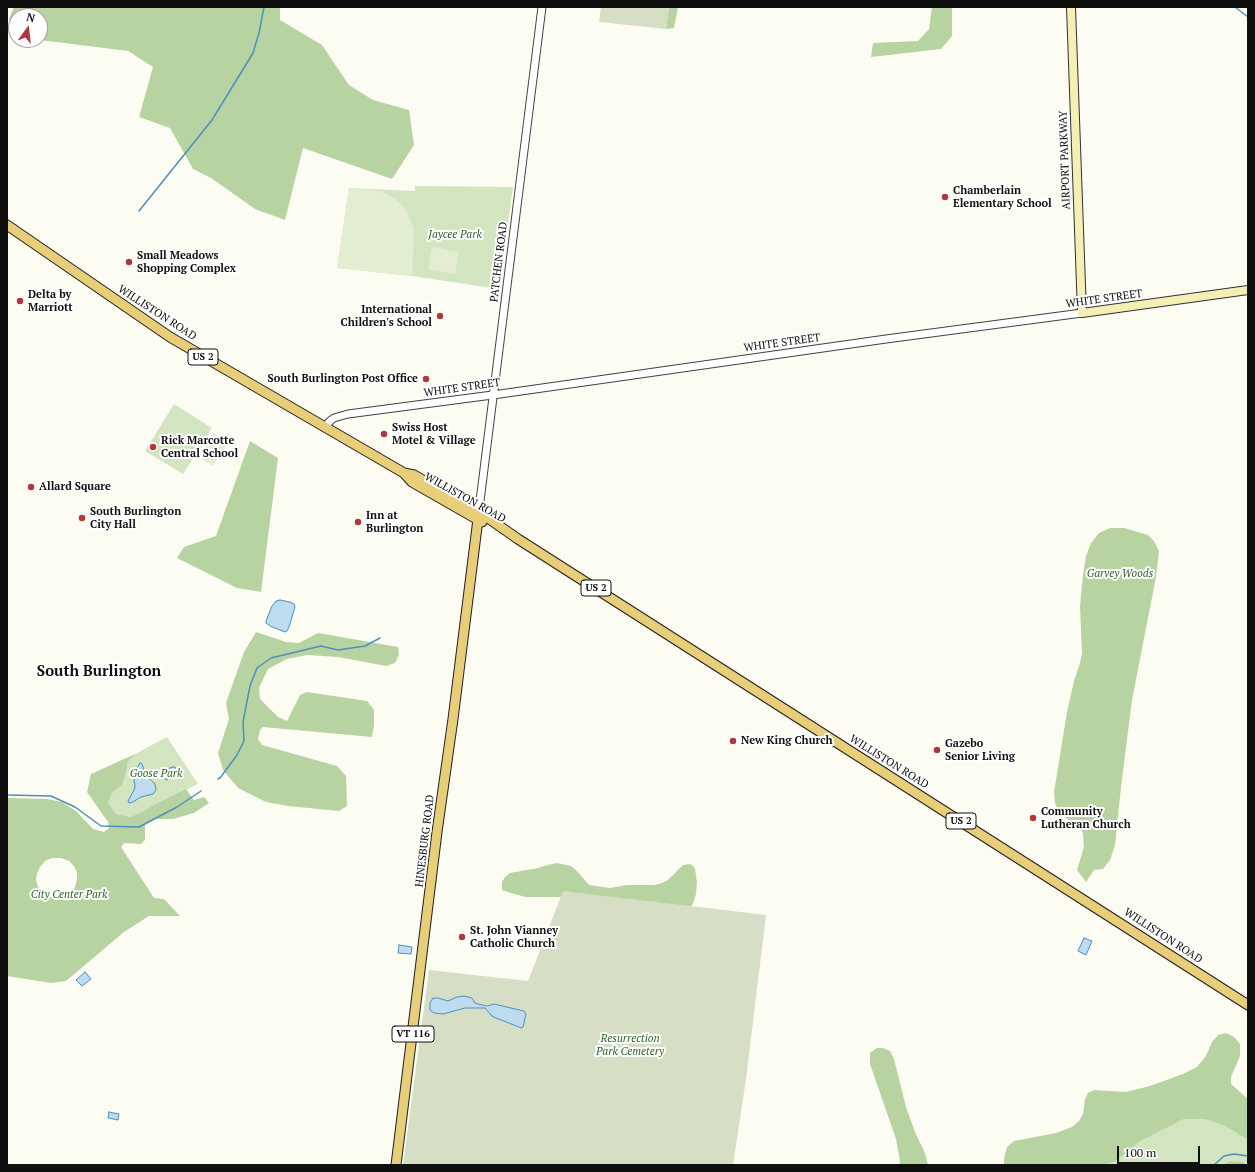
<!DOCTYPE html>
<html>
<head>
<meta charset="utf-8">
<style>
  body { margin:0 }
  #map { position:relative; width:1255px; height:1172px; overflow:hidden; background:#fdfcf3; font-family:"PT Serif",serif }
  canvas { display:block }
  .frame { position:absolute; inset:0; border:8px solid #0f0f0f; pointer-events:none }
  .north { position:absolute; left:8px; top:8px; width:40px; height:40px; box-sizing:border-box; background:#fff; border:1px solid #9f9f9f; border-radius:50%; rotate:15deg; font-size:11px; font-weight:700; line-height:16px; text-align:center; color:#0f0f0f }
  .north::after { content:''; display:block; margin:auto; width:14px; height:18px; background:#af383c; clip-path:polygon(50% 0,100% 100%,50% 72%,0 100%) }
  .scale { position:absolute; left:1117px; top:1146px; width:83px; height:18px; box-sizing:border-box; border:2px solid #0f0f0f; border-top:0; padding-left:5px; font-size:12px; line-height:14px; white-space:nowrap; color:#0f0f0f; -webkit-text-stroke:3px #fff; paint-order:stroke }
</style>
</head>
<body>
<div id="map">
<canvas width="1255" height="1172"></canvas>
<div class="frame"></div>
<div class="north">N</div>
<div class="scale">100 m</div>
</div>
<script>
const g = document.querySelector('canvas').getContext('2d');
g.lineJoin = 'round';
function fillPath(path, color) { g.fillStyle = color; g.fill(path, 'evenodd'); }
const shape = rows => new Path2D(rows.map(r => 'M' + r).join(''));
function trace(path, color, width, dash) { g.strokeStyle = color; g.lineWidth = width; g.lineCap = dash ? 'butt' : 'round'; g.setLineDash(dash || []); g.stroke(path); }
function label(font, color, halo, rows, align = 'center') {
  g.font = font + ' "PT Serif",serif'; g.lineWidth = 4; g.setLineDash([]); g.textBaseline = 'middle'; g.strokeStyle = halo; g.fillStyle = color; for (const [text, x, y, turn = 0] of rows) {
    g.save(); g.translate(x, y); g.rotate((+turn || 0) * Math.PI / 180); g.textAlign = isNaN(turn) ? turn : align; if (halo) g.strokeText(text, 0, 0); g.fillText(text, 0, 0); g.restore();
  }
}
fillPath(shape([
  [415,186,513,187,499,289,412,276,337,268,349,188,415,191],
  [174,404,212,428,183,474,145,451],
  [167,737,198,784,131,817,116,814,108,803,112,793,122,785,125,777,128,762,135,754],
  [1184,1119,1204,1119,1225,1126,1248,1140,1248,1164,1243,1162,1230,1161,1222,1165,1102,1165,1115,1162,1139,1142]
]), '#d2e5c0');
fillPath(shape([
  [14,7,280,7,280,20,322,45,349,85,373,100,409,110,414,145,392,179,303,148,285,220,255,209,211,178,193,169,170,128,139,117,153,67,128,51,40,40,40,16,16,16,16,30,9,19],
  [669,7,678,7,674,28,666,29],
  [932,7,952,7,952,36,941,49,871,57,873,43,918,41,929,29],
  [250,441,278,458,261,592,237,588,177,558,184,547,216,536],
  [1110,528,1124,528,1148,535,1154,541,1159,551,1156,577,1132,700,1121,787,1115,845,1110,860,1103,869,1094,870,1086,882,1077,870,1084,847,1083,834,1080,827,1061,815,1055,803,1054,792,1067,712,1074,681,1080,663,1082,653,1080,606,1083,575,1086,556,1091,543,1099,533],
  [256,632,286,642,299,643,318,633,398,647,399,655,395,663,386,666,338,657,307,655,287,659,268,669,259,688,260,699,278,717,287,721,300,695,307,692,367,701,374,710,374,725,372,737,263,727,260,730,258,739,262,745,337,766,346,776,347,806,339,811,288,806,266,802,238,788,223,770,218,753,229,719,226,703,244,652],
  [135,754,128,762,125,777,122,785,112,793,108,803,116,814,131,817,186,789,194,800,204,797,209,803,194,813,173,819,152,819,145,825,145,840,141,844,124,843,121,847,154,898,164,899,180,916,149,916,124,932,66,981,51,983,7,976,7,798,47,799,62,802,76,811,93,829,104,832,109,828,108,822,87,792,91,774],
  [52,858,61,858,69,861,74,866,77,872,77,879,75,887,69,895,60,898,50,897,42,892,38,887,36,880,37,873,40,867,45,861],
  [557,863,571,866,577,871,589,885,610,888,627,885,654,885,662,883,668,880,683,865,690,864,693,866,695,869,697,882,696,894,693,904,688,909,567,897,526,897,514,894,502,890,502,882,505,877,510,873,538,868,548,865],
  [1226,1033,1234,1037,1240,1044,1240,1056,1231,1077,1231,1084,1248,1099,1248,1140,1225,1126,1204,1119,1184,1119,1139,1142,1115,1162,1102,1165,1004,1165,1004,1158,1007,1147,1014,1141,1056,1133,1072,1127,1079,1121,1083,1114,1085,1099,1088,1093,1094,1090,1126,1092,1150,1086,1183,1074,1197,1067,1206,1056,1212,1042,1218,1035],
  [877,1048,883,1048,890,1051,894,1059,906,1107,915,1132,925,1153,928,1165,899,1165,900,1161,896,1139,870,1064,870,1053],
  [1230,1161,1243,1162,1248,1165,1222,1165]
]), '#b7d3a1');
fillPath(shape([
  [601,7,669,7,666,29,599,22],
  [563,891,766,915,746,1079,733,1165,403,1165,429,970,528,981]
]), '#d6dec5');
fillPath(shape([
  [349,188,382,191,395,199,405,208,414,229,412,276,337,268],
  [432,247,459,252,455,274,428,269],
  [214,433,228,442,213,466,199,457]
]), '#e3edd1');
const water = shape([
  [280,600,290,602,294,604,295,607,289,627,287,631,285,632,270,626,266,623,266,621,272,606,276,601,280,600],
  [140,763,142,764,145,774,155,784,156,790,153,794,141,797,133,802,129,803,128,801,134,790,135,786,134,780,137,768,140,763],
  [173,767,175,767,177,770,177,772,171,775,167,780,165,779,160,771,173,767],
  [1084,938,1092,941,1086,955,1078,951,1084,938],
  [399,945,412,947,411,954,398,953,399,945],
  [85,972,91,979,82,986,76,980,85,972],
  [464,996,472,998,475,1003,478,1004,487,1006,494,1004,524,1011,526,1014,523,1027,521,1028,519,1027,496,1018,492,1016,485,1008,465,1008,443,1014,434,1013,430,1010,430,1003,433,998,438,998,448,1001,457,997,464,996],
  [109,1112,119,1114,118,1120,108,1118,109,1112]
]);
fillPath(water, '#bddcef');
trace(water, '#4d8fbd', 1);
trace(shape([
  [1235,7,1248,17],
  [139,211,212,120,253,53,259,33,264,7],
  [218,779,220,778,237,755,244,741,243,722,250,686,257,668,271,658,321,646,338,650,365,646,380,638],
  [7,795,51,796,75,807,101,826,139,827,177,807,201,791],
  [1214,1165,1224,1156,1234,1154,1248,1156]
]), '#4d8fbd', 1.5);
const tertiary = shape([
  [325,427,330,421,334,418,348,414,500,394,886,339,1082,313],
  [478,517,542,7]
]);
const secondary = shape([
  [1071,7,1082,313,1248,290]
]);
const primary = shape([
  [7,225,170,337,380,459,404,473,414,475,488,518,518,539,1248,1005],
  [404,473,412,482,482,522],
  [396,1165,437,832,453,719,478,519]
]);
trace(tertiary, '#424242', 9);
trace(secondary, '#313131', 10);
trace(primary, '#202020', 11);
trace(tertiary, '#fff', 7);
trace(secondary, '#f5efb6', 8);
trace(primary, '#e8ce79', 9);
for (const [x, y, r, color] of [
  [945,197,4,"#af383c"],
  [129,262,4,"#af383c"],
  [20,301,4,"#af383c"],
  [440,316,4,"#af383c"],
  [426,379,4,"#af383c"],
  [384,434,4,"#af383c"],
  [153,447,4,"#af383c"],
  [31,487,4,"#af383c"],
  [82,518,4,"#af383c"],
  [358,522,4,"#af383c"],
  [733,741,4,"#af383c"],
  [937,750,4,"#af383c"],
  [1033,818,4,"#af383c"],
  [462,937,4,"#af383c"]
]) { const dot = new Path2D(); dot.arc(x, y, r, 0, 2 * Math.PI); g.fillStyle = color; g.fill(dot); trace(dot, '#fff', 1.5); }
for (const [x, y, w] of [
  [203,357,30],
  [596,588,30],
  [961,821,30],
  [413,1034,42]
]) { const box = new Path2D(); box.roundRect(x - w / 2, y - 8, w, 16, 3); g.fillStyle = '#fff'; g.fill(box); trace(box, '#0f0f0f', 1); }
label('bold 10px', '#0f0f0f', null, [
  ["US 2",203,357],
  ["US 2",596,588],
  ["US 2",961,821],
  ["VT 116",413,1034]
]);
label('11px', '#0f0f0f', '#fff', [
  ["AIRPORT PARKWAY",1065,160,-92],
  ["PATCHEN ROAD",499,262,-83],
  ["WHITE STREET",1104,299,-8],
  ["WILLISTON ROAD",157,313,33],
  ["WHITE STREET",782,343,-8],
  ["WHITE STREET",462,388,-8],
  ["WILLISTON ROAD",465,498,29],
  ["WILLISTON ROAD",889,762,32],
  ["HINESBURG ROAD",425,841,-83],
  ["WILLISTON ROAD",1163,936,33]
]);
label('bold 11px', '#0f0f0f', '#fff', [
  ["Chamberlain",953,191],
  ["Elementary School",953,204],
  ["Small Meadows",137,256],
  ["Shopping Complex",137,269],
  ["Delta by",28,295],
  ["Marriott",28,308],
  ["International",432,310,"right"],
  ["Children's School",432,323,"right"],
  ["South Burlington Post Office",418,379,"right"],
  ["Swiss Host",392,428],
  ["Motel & Village",392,441],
  ["Rick Marcotte",161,441],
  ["Central School",161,454],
  ["Allard Square",39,487],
  ["South Burlington",90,512],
  ["City Hall",90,525],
  ["Inn at",366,516],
  ["Burlington",366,529],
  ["New King Church",741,741],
  ["Gazebo",945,744],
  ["Senior Living",945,757],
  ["Community",1041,812],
  ["Lutheran Church",1041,825],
  ["St. John Vianney",470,931],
  ["Catholic Church",470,944]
], 'left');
label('italic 11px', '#326027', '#fff', [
  ["Jaycee Park",455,235],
  ["Garvey Woods",1120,574],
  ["Goose Park",156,774],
  ["City Center Park",69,895],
  ["Resurrection",630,1039],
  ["Park Cemetery",630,1052]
]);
label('bold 15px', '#0f0f0f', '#fff', [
  ["South Burlington",99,672]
]);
</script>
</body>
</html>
